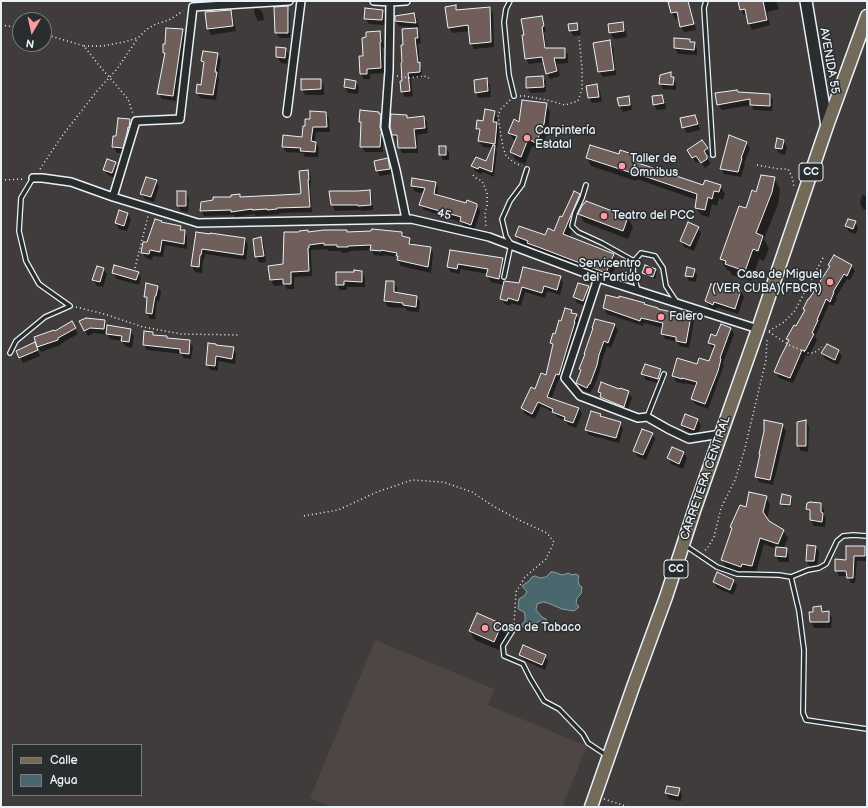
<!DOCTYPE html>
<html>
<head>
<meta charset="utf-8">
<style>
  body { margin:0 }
  #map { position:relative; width:868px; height:808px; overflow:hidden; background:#3f3c3b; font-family:"Balsamiq Sans",sans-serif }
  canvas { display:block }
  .frame { position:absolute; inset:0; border:2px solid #e8f1f8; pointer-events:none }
  .legend { position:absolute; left:12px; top:744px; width:130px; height:52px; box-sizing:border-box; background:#2a2d2e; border:1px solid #767b7f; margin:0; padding:5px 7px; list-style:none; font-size:12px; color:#e8f1f8 }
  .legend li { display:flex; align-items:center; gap:8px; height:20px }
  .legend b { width:20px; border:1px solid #767b7f }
  .north { position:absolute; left:12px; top:12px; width:40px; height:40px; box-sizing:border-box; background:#2a2d2e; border:1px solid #767b7f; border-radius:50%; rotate:189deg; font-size:11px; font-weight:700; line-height:16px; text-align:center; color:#e8f1f8 }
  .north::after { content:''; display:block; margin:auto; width:14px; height:18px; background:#ff9aa2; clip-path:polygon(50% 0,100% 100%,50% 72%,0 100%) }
</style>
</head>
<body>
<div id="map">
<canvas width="868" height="808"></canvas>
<div class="frame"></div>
<ul class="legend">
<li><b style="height:5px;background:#746a5a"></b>Calle</li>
<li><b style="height:11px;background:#4a676e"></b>Agua</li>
</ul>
<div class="north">N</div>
</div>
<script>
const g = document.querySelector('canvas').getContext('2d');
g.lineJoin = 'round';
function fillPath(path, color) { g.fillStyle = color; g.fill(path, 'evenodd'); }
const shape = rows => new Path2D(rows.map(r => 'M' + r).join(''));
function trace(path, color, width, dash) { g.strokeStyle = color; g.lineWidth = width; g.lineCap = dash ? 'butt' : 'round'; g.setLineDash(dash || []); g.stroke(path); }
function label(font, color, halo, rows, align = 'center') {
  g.font = font + ' "Balsamiq Sans",sans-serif'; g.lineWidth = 3; g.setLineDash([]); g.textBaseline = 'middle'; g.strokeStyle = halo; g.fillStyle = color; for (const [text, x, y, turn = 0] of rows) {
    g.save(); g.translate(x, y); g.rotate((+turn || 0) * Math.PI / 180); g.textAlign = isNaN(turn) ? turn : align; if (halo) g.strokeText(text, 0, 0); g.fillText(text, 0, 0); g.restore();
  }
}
fillPath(shape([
  [375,640,494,689,488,705,587,746,562,807,332,807,310,798]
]), '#4e4644');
const water = shape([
  [551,572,554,572,562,575,569,573,571,575,576,574,579,576,578,580,579,585,582,587,581,594,577,598,576,603,579,607,574,611,562,609,548,603,543,602,537,604,536,610,542,617,546,619,547,622,544,622,539,621,530,628,525,628,521,625,525,621,525,615,524,612,518,609,519,599,524,596,527,592,522,586,529,581,532,577,535,576,540,578,546,577,551,572]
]);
fillPath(water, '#4a676e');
trace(water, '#899ea5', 1);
fillPath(shape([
  [200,1,289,1,202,5],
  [670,1,689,1,696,30,684,32,681,27,679,18,675,19,672,13,670,3,671,3],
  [742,1,776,1,779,9,767,12,770,25,752,30,749,24,747,15,744,15,741,10,739,2],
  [455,6,458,11,490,8,493,14,494,47,474,49,471,43,469,31,452,33,449,28],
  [287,7,290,13,290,38,280,38,276,33],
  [254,9,260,9,263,14,264,20,258,21,255,15],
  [230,11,233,16,236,31,211,35,208,29,206,12],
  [382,11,386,16,385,25,369,24,365,18],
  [414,14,417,19,419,28,399,26,396,21],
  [541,17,544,22,546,32,544,32,547,49,565,49,568,55,568,63,557,64,560,76,550,79,547,73,544,62,529,64,526,59,525,36],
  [622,23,625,28,627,37,614,39,610,33,609,25],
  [577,24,580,29,581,35,574,36,570,31,569,25],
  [417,29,420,35,421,43,418,44,420,65,422,69,422,78,411,78,413,96,405,97,402,91,404,46],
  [182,30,185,35,176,101,162,99,158,93,165,55,164,53],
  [380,32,383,38,384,47,382,48,384,73,370,74,370,79,364,79,361,74,364,57],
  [675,39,690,40,692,43,694,43,697,49,697,55,678,54,675,48],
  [609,41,613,47,616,75,603,77,599,72],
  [285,49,289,55,287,64,281,63,277,57],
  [218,54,221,60,218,76,219,79,216,100,200,98,197,92,202,86,205,66,202,61],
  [670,73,676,83,676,90,663,89,660,84],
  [542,77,546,82,546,92,531,93,527,88],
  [320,80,324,86,324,95,305,95,302,89],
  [346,80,356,82,359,87,358,94,348,93,345,87],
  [486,80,490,85,491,97,479,98,476,93],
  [597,85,600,91,602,102,592,103,589,98],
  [738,93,770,95,773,100,772,111,754,110,751,105,722,110,718,104],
  [662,96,665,101,666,109,657,110,654,105],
  [628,97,631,103,632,110,623,112,620,106,619,99],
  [546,104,550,112,548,132,540,150,532,146,525,164,516,160,511,152,516,141,514,140,509,133,520,123],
  [494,112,498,117,497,123,500,129,497,149,495,148,497,152,494,177,483,172,481,174,475,171,472,166,486,163,493,148,483,147,479,141,480,134,477,129],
  [326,113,329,119,330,132,316,132,315,143,316,143,319,148,318,157,305,157,303,153,286,152,283,147,303,138,306,127],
  [379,113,384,120,383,133,384,140,383,140,383,152,365,152,361,146,362,125,360,122],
  [406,116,408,118,423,117,427,122,428,133,417,135,418,153,402,153,399,147,399,140,396,140,393,134],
  [695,116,698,121,700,130,687,133,683,127],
  [129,120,132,126,126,153,117,153,113,147,114,137,116,137],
  [730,137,747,143,750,149,744,163,745,164,741,177,724,174,721,168],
  [784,141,787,147,785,155,779,153,776,148],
  [446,147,449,153,449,160,443,160,440,154],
  [707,149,710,154,706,156,710,162,710,164,705,168,700,161,696,163,692,156],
  [619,155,637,157,641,165,704,186,720,186,725,194,723,200,719,198,717,206,712,204,709,217,701,215,696,207,697,200,637,179,636,181,591,166,587,158],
  [387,159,391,165,393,174,380,176,377,171,375,162],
  [115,163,118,168,115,178,108,175,104,170],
  [307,172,311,177,311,185,310,186,312,212,279,213,280,214,256,216,255,214,235,217,234,215,204,216,201,210,232,198,240,195,241,198,300,195,302,193],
  [774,178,780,189,778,204,764,239,769,248,764,261,759,259,751,281,732,275,730,271,727,270,721,259,746,209,757,193],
  [156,181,159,187,154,202,145,199,141,194],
  [435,183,438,188,437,196,466,205,476,204,480,210,480,213,474,230,464,226,461,222,424,210,421,205,424,193,415,192,412,186],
  [369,191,372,196,373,210,362,211,361,210,335,211,332,205],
  [186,192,189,198,188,212,181,211,178,205],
  [579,195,583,203,583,205,585,206,586,202,628,218,633,227,628,239,584,222,579,213,569,238,613,255,617,263,610,281,533,251,531,248,521,244,516,236,520,227,546,237,555,232,562,218],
  [862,195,867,196,867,210,863,209,860,203],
  [128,214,131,220,127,231,119,229,116,223],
  [161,222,180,227,187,237,187,249,165,245,163,257,153,256,152,260,146,258,142,253],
  [855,222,858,228,856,234,849,232,846,226],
  [698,228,701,233,694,251,684,247,681,241],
  [347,231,348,233,402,233,405,237,409,239,413,244,412,246,430,248,433,253,431,273,401,266,398,260,398,257,384,255,383,256,374,255,372,250,350,251,350,252,342,253,340,251,328,251,327,249,311,250,311,253,312,276,294,277,294,289,287,289,285,285,274,286,271,280,284,265,308,233],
  [197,233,245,239,248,245,246,260,205,254,204,260,203,260,202,273,195,272,192,266],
  [254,239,261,239,264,244,266,262,260,263,256,257],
  [451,251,503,259,506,264,503,282,520,284,560,277,563,283,560,295,547,291,545,298,525,292,521,306,511,303,510,306,505,304,501,298,504,285,491,282,487,276,488,274,460,269,460,274,451,272,448,267],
  [834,256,852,266,855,271,850,280,847,279,836,297,837,299,833,306,829,304,820,325,820,326,815,337,817,340,809,356,806,355,793,383,779,378,776,372,789,342,787,339,796,327,830,267,829,265],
  [646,266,656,270,657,272,655,279,645,275,643,273],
  [103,269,107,274,103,287,97,286,93,280],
  [694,270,697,275,696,282,689,281,686,275],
  [138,272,141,278,139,285,117,279,113,273],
  [362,272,365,277,365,287,347,287,347,290,340,290,337,284,355,273],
  [386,282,394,282,397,288,397,294,417,297,420,302,419,312,407,311,406,308,388,307,385,301],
  [158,287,161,292,159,302,157,301,155,319,150,319,147,313,148,302,145,296],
  [588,287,591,293,586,306,577,303,574,297],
  [731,288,741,291,744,297,738,314,717,307,716,310,709,307,706,301,730,292],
  [644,303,645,306,658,310,691,317,694,322,689,348,680,346,677,342,665,339,662,333,663,328,644,323,643,326,607,314,604,308],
  [571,311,573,315,576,315,579,321,577,328,578,329,562,380,559,379,551,399,579,408,582,414,576,428,568,425,566,421,557,417,554,413,541,406,535,419,525,414,522,408,546,377,553,347,551,343,562,322],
  [104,321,108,327,130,330,134,336,132,348,125,346,122,341,110,339,107,335,94,333,88,336,80,322],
  [72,323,78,334,60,344,61,345,41,352,38,347,35,338,55,332],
  [615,325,618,330,611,348,607,346,602,361,600,371,593,389,592,389,590,393,580,389,577,383,582,371,580,369],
  [731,329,734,334,723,363,724,365,708,409,695,404,692,399,697,386,685,383,685,384,676,382,673,376,698,365,710,362,714,349,712,348,709,343],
  [153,333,154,336,167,339,189,341,193,346,191,359,184,358,181,354,147,350,144,345],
  [217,346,233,348,236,354,235,364,218,361,218,371,211,370,207,365],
  [37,349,40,356,23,363,17,351],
  [838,351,842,356,838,365,825,359,822,353],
  [645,365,661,370,664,376,661,384,646,380,643,374],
  [599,392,628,392,632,398,627,412,604,403],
  [600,415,601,417,620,423,623,429,619,443,589,435,586,430],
  [686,415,698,420,701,426,697,435,685,430,682,425],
  [806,421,809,427,808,452,801,451,798,446],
  [782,425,786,431,773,485,759,482,756,476],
  [652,433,655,439,646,460,637,456,634,451],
  [672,448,684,453,687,458,683,469,671,464,668,458],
  [766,497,770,505,767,519,769,522,783,531,788,538,783,549,786,549,789,555,789,562,779,562,776,556,777,549,764,544,756,573,746,571,745,574,726,567,722,560,732,530,731,527,747,508],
  [790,497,792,499,791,507,783,506,781,504],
  [821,504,824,510,824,515,826,519,825,527,814,526,811,520,810,514,807,509],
  [808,546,816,547,819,552,817,567,810,567,807,561],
  [864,547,867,552,867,561,857,561,855,583,851,583,848,576,839,576,836,570],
  [734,581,737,586,733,595,717,588,714,582],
  [821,607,824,613,829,612,832,618,831,628,814,628,811,622],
  [501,625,506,634,499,650,475,640,470,631],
  [520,655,545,656,548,661,545,670,524,660],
  [679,789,682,795,681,801,669,799,666,793]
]), '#0007');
const building = shape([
  [675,1,688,1,694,24,680,27,677,12,671,13,668,2,675,1],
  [738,1,763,1,767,20,748,24,745,9,740,10,738,1],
  [456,5,456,10,490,7,491,42,470,44,468,25,448,28,445,7,456,5],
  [288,6,288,33,275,33,274,7,288,6],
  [365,8,383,10,382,20,364,19,365,8],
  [231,10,233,26,207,29,205,12,231,10],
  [414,13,416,23,395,21,395,16,414,13],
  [542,16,544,26,542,27,545,48,565,48,565,58,554,58,557,71,546,74,542,57,525,59,522,35,524,35,521,19,542,16],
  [623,22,624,31,609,33,608,24,623,22],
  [577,23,578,30,569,31,568,24,577,23],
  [166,28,183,29,173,96,157,94,165,53,163,53,163,44,165,44,166,28],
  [417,28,418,38,415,38,418,63,420,62,420,72,408,73,410,91,401,92,400,81,402,81,401,63,402,62,401,45,403,45,402,29,417,28],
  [380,31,381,42,380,42,381,68,367,69,367,74,360,74,359,56,363,56,362,38,366,37,366,32,380,31],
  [674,38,690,39,690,42,695,42,694,50,674,48,674,38],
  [610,40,614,70,598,72,593,43,610,40],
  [276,47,286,48,285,58,276,57,276,47],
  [203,51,218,53,215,72,217,72,213,95,196,93,197,84,201,85,204,62,201,61,203,51],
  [671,72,671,77,674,77,673,85,659,84,660,75,671,72],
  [543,76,544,87,526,88,526,77,543,76],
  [487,78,488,91,475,93,474,80,487,78],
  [301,79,321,79,321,89,301,90,301,79],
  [345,79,356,81,355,89,344,87,345,79],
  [597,84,599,97,588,98,586,86,597,84],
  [737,90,738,92,770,94,770,106,750,105,750,99,717,105,715,93,737,90],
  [662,95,664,103,653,105,652,96,662,95],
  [629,96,630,105,619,106,617,98,629,96],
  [522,100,547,103,544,124,536,143,528,139,521,157,510,152,517,136,508,133,514,119,519,122,522,100],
  [485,109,495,111,493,122,497,122,495,144,478,141,480,129,476,129,477,120,483,121,485,109],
  [360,110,379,112,379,114,381,114,380,127,382,134,381,134,380,147,360,147,361,122,359,122,360,110],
  [310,111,326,112,327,127,313,127,311,141,316,142,315,152,300,151,301,148,282,147,283,135,302,137,303,126,305,126,305,119,310,119,310,111],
  [391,114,407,115,407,118,424,116,425,128,414,129,416,148,398,148,397,135,392,135,390,127,391,114],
  [695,115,698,124,682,128,680,118,695,115],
  [118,118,130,119,129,128,128,127,127,133,123,148,112,147,113,136,116,136,118,118],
  [729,135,747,142,741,158,742,158,738,172,720,169,729,135],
  [777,138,784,140,782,149,775,148,777,138],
  [702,140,708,148,704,151,707,156,707,159,701,163,696,156,692,158,687,150,702,140],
  [493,145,495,145,492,172,479,167,478,169,471,166,476,157,486,161,493,145],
  [590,145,619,154,620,150,638,156,635,162,703,185,705,180,721,185,719,192,714,191,712,199,708,197,705,210,695,208,697,194,632,172,632,173,586,158,590,145],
  [439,146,446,146,446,155,439,155,439,146],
  [388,158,390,169,376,171,374,161,388,158],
  [107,159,116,162,112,173,103,170,107,159],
  [308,170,309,180,308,180,310,207,277,208,277,209,267,210,267,209,252,210,252,209,231,212,231,210,200,211,201,202,213,200,213,197,231,197,231,195,240,194,240,197,300,194,301,193,299,171,308,170],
  [761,175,775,177,772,192,756,233,763,236,758,251,753,249,745,271,725,264,726,261,720,259,739,206,746,208,752,190,756,192,761,175],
  [146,177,157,180,151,197,140,194,146,177],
  [412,178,436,182,434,194,466,203,467,200,477,204,477,207,471,225,460,221,461,217,419,205,425,188,411,186,412,178],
  [370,190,371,205,358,206,358,205,331,205,329,191,357,191,370,190],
  [177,191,186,191,186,206,177,206,177,191],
  [574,191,580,194,563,234,614,254,606,273,538,247,527,243,528,241,515,236,519,226,545,235,548,228,554,231,560,216,562,217,571,198,574,191],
  [586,201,628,217,623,231,578,214,583,204,584,204,586,201],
  [119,210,128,213,124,226,115,223,119,210],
  [155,219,162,221,161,222,181,226,180,230,185,230,184,244,162,240,160,252,150,250,149,254,141,253,143,242,147,242,155,219],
  [848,219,856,221,853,229,845,226,848,219],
  [688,222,699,227,690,246,680,241,688,222],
  [372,229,402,232,402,236,410,238,409,244,431,247,428,267,397,260,398,256,396,256,397,253,381,250,381,251,370,250,371,245,348,246,348,247,337,247,337,245,324,245,324,243,309,245,309,248,308,248,309,271,291,272,291,284,283,284,283,279,270,280,268,266,283,264,284,232,299,232,299,231,308,230,308,232,324,230,347,230,347,232,371,231,372,229],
  [196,232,210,234,210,233,245,238,243,255,202,249,201,255,200,255,199,267,191,266,196,232],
  [261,237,264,256,255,257,253,239,261,237],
  [450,250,503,258,499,279,486,276,488,269,458,264,457,269,447,267,450,250],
  [834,255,852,265,847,276,844,274,833,292,834,292,830,302,826,299,817,320,818,320,812,333,814,334,805,351,802,350,790,378,774,372,780,358,789,340,786,339,794,325,796,326,805,310,803,309,808,299,809,299,830,266,828,265,834,255],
  [114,265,139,272,136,280,112,273,114,265],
  [645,265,656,269,653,277,642,273,645,265],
  [97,266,104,268,100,282,92,280,97,266],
  [523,267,561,276,557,290,544,286,542,293,522,287,518,301,508,298,507,301,500,299,504,281,519,283,523,267],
  [687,267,695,269,693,277,685,276,687,267],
  [354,270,362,271,362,282,344,281,344,285,336,285,336,272,354,272,354,270],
  [386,281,394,281,394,292,417,296,416,307,403,305,403,303,384,301,386,281],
  [146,283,158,286,156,296,155,296,152,314,146,313,147,297,144,297,146,283],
  [578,283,589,286,583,301,573,297,578,283],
  [711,284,729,291,730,287,741,290,735,309,714,302,713,305,705,301,711,284],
  [606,295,619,298,619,296,645,303,644,304,658,308,658,309,691,316,686,343,676,341,676,337,661,334,663,323,641,318,640,321,603,308,606,295],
  [565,308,572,310,571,313,577,314,574,322,575,322,559,375,556,374,547,397,579,408,573,423,564,420,565,417,552,412,553,409,538,402,532,414,521,408,531,387,535,389,541,373,546,375,553,344,550,343,553,333,555,334,559,320,561,321,565,308],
  [86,318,105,320,104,329,90,328,84,331,79,321,86,318],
  [595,319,615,324,608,343,604,341,599,355,597,365,590,384,589,384,587,388,576,383,581,370,579,369,585,354,584,354,593,328,592,328,595,319],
  [72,321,76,328,58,338,58,340,37,347,34,337,54,330,55,331,72,321],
  [721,324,731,328,720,358,721,359,718,371,705,404,691,399,697,382,682,378,682,379,672,376,677,358,697,364,699,358,709,361,715,345,708,343,711,334,716,336,721,324],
  [107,325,131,329,129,342,121,341,122,336,106,334,107,325],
  [144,331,153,332,153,335,167,336,167,338,190,340,189,354,180,353,180,349,143,345,144,331],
  [35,342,38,350,19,358,16,351,35,342],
  [208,343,216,344,216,345,234,347,232,359,216,356,215,366,206,365,208,343],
  [827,344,839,350,835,360,821,353,827,344],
  [645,364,661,369,658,379,641,374,645,364],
  [601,382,619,389,620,388,629,391,624,407,600,397,601,393,598,392,601,382],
  [591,411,601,414,600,416,621,422,616,438,585,430,591,411],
  [685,414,698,419,694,430,681,425,685,414],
  [764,420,783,424,770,480,755,477,760,454,759,454,764,431,764,420],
  [806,420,806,446,797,446,797,422,806,420],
  [642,429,653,433,643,455,633,451,642,429],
  [672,447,684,452,679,464,667,458,672,447],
  [749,492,767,496,763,512,769,521,784,530,778,544,760,538,752,566,742,564,741,567,721,560,732,528,730,527,740,505,746,507,749,492],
  [782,494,791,496,790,505,780,504,782,494],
  [810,502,821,503,821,512,823,513,822,522,810,520,810,510,806,509,807,503,810,502],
  [807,545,816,546,814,561,806,561,807,545],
  [846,546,865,546,865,556,854,556,853,578,847,578,846,571,835,571,835,559,846,560,846,546],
  [776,547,787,548,786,557,775,556,776,547],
  [717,572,734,580,730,590,713,582,717,572],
  [821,606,822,612,829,611,829,622,810,622,809,612,813,612,813,607,821,606],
  [477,613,502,624,494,642,469,631,477,613],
  [523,645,546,655,542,665,519,655,523,645],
  [667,786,680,788,678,796,665,793,667,786]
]);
fillPath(building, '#705e5a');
trace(building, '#e8f1f8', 1);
const lane = shape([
  [510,1,506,9,504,22,509,75,514,96],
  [706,1,704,8,713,155],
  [586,185,582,198,575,213,572,226,578,232,602,243,634,261],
  [504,277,511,244,506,236,502,219,510,201,522,185,527,169],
  [638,291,633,271,634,261,641,253,655,256,663,268,666,286,676,301],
  [10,353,16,341,45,317,70,306,39,284,26,261,19,231,21,198,33,178],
  [647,417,664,374],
  [686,546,717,567,737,574,779,575,791,577,808,570,819,568,826,564,837,541,843,536,853,535,867,536],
  [791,577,799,611,804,650,803,713,806,720,867,729],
  [513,630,503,646,504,656,523,664,530,678,544,701,559,709,583,734,588,743,606,755]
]);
const street = shape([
  [374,1,390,2,406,1],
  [390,2,389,71,385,127,396,170,406,219],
  [287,113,301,1],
  [33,178,42,178,71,182,113,197,198,223,411,219,489,237,598,278,758,329],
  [113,197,136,121,180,119,193,7,289,1],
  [598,278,565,378,580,396,638,418,647,417,668,429,689,439,721,434]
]);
const secondary = shape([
  [806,1,827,126]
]);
const primary = shape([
  [591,807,633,687,666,597,695,508,758,329,827,126,867,16]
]);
trace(lane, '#e8f1f8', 6);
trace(street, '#e8f1f8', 10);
trace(secondary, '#e8f1f8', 14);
trace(primary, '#e8f1f8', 15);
trace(shape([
  [1,25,8,26,20,28],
  [44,34,84,46,98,64,128,99,133,114],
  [84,46,102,46,124,42,138,38,147,29,156,24,169,20,183,11],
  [397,76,409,78,424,76,429,78],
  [520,96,525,96,547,100,565,105,578,101,582,89,582,68,579,37],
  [510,100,501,109,498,115,500,130,503,147,506,156,515,163,522,166],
  [757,165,779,169,788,169,792,177,794,187],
  [40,169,62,136,97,91,117,69,138,38],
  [473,175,476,178,482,181,487,193,487,206,485,213,486,227],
  [1,180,25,179],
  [135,268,148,216],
  [76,307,104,314,143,327,181,334,240,335],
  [769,331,784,322,794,312,824,256],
  [769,332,789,345,808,353,814,353,822,347],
  [304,516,338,510,377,492,412,480,443,482,472,492,493,506,519,520,547,533,554,542,546,559,525,577,516,592,514,624],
  [705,550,707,549,714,537,721,508,735,480,744,452,766,360,767,338],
  [604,799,629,807]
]), '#e8f1f8', 1.5, [1, 3]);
trace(lane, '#2a2d2e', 3.5);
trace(street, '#2a2d2e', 7);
trace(secondary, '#2a2d2e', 11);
trace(primary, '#746a5a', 12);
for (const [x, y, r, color] of [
  [527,138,4,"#ff9aa2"],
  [622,166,4,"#ff9aa2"],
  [604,216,4,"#ff9aa2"],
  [649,271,4,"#ff9aa2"],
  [830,282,4,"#ff9aa2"],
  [661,317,4,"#ff9aa2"],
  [485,628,4,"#ff9aa2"]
]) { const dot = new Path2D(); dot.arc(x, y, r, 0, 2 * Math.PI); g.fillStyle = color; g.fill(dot); trace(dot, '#2a2d2e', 1.5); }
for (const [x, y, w] of [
  [811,172,24],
  [676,569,24]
]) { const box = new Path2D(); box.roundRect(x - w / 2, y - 9, w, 18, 3); g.fillStyle = '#2a2d2e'; g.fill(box); trace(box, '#e8f1f8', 1); }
label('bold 11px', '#e8f1f8', null, [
  ["CC",811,172],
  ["CC",676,569]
]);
label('12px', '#e8f1f8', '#2a2d2e', [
  ["AVENIDA 55",829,61,80],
  ["45",444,215,13],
  ["CARRETERA CENTRAL",706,478,-71]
]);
label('12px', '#e8f1f8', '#2a2d2e', [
  ["Carpintería",535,131],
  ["Estatal",535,145],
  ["Taller de",630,159],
  ["Ómnibus",630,173],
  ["Teatro del PCC",612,216],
  ["Servicentro",641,264,"right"],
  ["del Partido",641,278,"right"],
  ["Casa de Miguel",822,275,"right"],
  ["(VER CUBA)(FBCR)",822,289,"right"],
  ["Falero",669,317],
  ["Casa de Tabaco",493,628]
], 'left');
</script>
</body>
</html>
